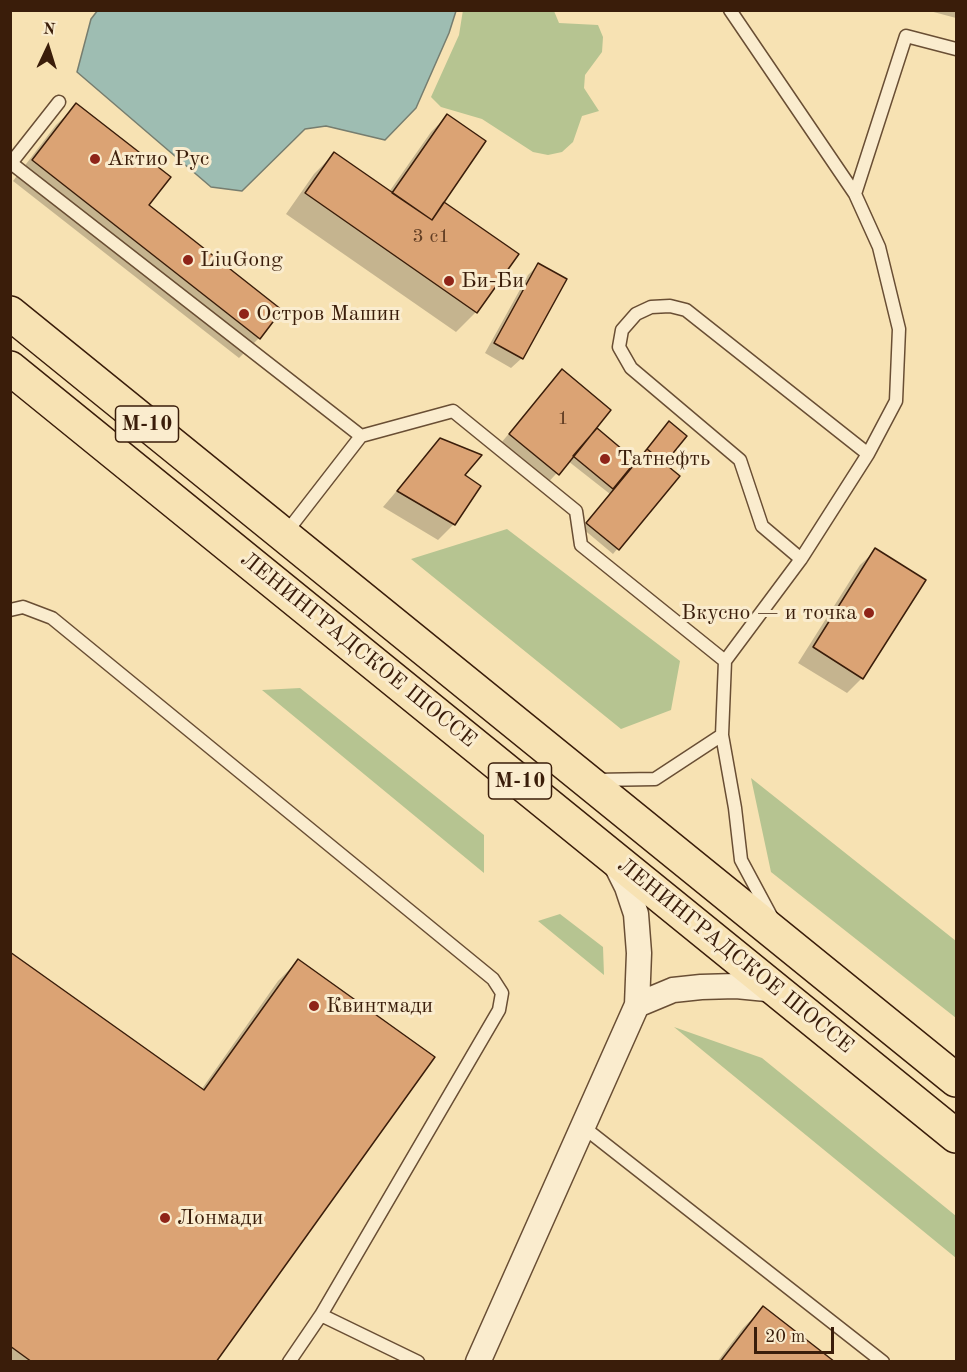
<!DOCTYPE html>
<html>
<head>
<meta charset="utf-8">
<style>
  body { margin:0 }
  #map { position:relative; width:967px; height:1372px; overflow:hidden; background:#f7e2b3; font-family:"Old Standard TT",serif }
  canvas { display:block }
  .frame { position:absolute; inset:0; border:12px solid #3a1d0a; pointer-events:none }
  .north { position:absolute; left:18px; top:18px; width:60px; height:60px; -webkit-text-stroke:4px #faecce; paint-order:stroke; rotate:4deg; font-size:16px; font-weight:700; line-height:24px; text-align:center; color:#3a1d0a }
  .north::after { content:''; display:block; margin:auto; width:21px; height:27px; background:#3a1d0a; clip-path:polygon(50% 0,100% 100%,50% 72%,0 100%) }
  .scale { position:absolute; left:754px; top:1327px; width:80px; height:27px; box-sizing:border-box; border:3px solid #3a1d0a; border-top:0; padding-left:8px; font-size:18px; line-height:21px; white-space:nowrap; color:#3a1d0a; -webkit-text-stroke:4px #faecce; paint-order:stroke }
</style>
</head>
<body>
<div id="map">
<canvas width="967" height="1372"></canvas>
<div class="frame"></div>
<div class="north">N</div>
<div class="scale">20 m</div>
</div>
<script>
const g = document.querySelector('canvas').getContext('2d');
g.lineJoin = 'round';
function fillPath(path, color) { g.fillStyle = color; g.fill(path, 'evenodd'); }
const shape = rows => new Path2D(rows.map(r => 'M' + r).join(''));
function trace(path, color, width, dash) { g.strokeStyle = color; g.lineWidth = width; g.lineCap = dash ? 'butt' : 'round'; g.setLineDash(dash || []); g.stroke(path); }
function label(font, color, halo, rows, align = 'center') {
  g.font = font + ' "Old Standard TT",serif'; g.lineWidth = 6; g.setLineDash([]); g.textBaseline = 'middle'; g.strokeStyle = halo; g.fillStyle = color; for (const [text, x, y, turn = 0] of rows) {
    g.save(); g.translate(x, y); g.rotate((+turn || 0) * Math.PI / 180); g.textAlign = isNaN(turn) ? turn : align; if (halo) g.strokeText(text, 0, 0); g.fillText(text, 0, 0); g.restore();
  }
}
fillPath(shape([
  [463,10,554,11,559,23,598,25,603,37,602,52,585,75,584,88,599,111,582,116,573,142,562,152,548,155,533,152,482,119,441,107,431,97,459,35],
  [507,529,680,661,671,710,621,729,411,559],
  [300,688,484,835,484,873,262,690],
  [751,778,956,941,956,1018,771,872],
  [560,914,603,947,604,975,538,921],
  [674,1027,762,1058,956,1216,956,1258]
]), '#b6c491');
const water = shape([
  [98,10,456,10,456,11,449,33,416,108,385,140,326,126,305,129,242,191,211,187,77,72,91,19,98,10]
]);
fillPath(water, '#9ebdb2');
trace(water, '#767d6f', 1.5);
fillPath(shape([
  [926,10,956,10,956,18],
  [77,105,146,206,259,338,239,358,13,181,56,125],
  [447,116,442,203,476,312,456,332,286,214,314,174,334,154,389,192,431,132],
  [538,265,522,358,511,368,485,353,528,275],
  [562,371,590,433,597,430,636,462,670,423,685,436,662,463,678,476,613,554,582,528,610,494,568,461,542,489,495,450],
  [440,440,463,475,454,524,438,540,383,507],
  [876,550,862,678,847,693,798,663,860,565],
  [10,954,201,1090,278,981,298,961,215,1362,10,1362],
  [763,1308,833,1362,717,1362,743,1328]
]), '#0003');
const building = shape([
  [76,103,171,177,149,205,282,310,260,339,32,160,76,103],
  [447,114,486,141,432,220,392,193,447,114],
  [334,152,432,220,444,202,519,254,477,313,305,193,334,152],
  [538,263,567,279,523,359,494,343,538,263],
  [562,369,611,410,559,475,509,434,562,369],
  [669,421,687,436,665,463,647,449,669,421],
  [597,428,636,461,613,489,573,456,597,428],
  [440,438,482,455,465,475,481,486,455,525,397,491,440,438],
  [647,449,680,476,619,550,586,523,647,449],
  [875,548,926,580,863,679,813,647,875,548],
  [10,952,204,1090,298,959,435,1057,216,1362,32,1362,10,1346,10,952],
  [763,1306,835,1362,720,1362,763,1306]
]);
fillPath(building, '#dba374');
trace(building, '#3a1d0a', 1.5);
const service = shape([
  [730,10,855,194,879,247,899,329,896,401,868,454,801,559,725,661,722,735,735,808,741,860,771,916],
  [59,102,11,163,361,436],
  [855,194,906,36,956,49],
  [285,534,361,436,453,411,576,511,581,545,725,661],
  [801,559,762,526,740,460,631,368,619,347,622,330,636,314,651,307,670,306,686,310,868,454],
  [10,610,23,607,52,618,493,979,502,993,499,1010,321,1315,418,1362],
  [595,780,655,779,722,735],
  [582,1126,883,1362],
  [289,1362,321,1315]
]);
const minor = shape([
  [637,1005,673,990,701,987,736,986,777,990],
  [478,1362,637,1005,639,953,636,914,627,887,615,863]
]);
const trunk = shape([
  [10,313,956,1080],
  [10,368,956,1136]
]);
trace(service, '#694e34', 15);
trace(minor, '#694e34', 27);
trace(trunk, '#3a1d0a', 36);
trace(service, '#faecce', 12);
trace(minor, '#faecce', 24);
trace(trunk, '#f7e2b3', 33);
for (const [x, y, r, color] of [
  [95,159,6,"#8f2418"],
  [188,260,6,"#8f2418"],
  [449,281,6,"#8f2418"],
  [244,314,6,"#8f2418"],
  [605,459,6,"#8f2418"],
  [869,613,6,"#8f2418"],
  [314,1006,6,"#8f2418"],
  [165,1218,6,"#8f2418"]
]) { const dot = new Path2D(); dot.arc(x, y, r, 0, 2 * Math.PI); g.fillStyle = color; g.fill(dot); trace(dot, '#faecce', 2); }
label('20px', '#623e24', null, [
  ["3 с1",431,237],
  ["1",563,419]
]);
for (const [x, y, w] of [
  [147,424,63],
  [520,781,63]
]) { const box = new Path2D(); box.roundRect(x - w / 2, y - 18, w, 36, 4.5); g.fillStyle = '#faecce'; g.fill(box); trace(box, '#3a1d0a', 1.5); }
label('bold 21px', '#3a1d0a', null, [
  ["М-10",147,424],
  ["М-10",520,781]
]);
label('22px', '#3a1d0a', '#faecce', [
  ["Актио Рус",107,159],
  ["LiuGong",200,260],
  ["Би-Би",461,281],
  ["Остров Машин",256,314],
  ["Татнефть",617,459],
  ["Вкусно — и точка",857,613,"right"],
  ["Квинтмади",326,1006],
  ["Лонмади",177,1218]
], 'left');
label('22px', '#3a1d0a', '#faecce', [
  ["ЛЕНИНГРАДСКОЕ ШОССЕ",358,650,39],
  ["ЛЕНИНГРАДСКОЕ ШОССЕ",735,956,39]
]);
</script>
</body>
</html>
